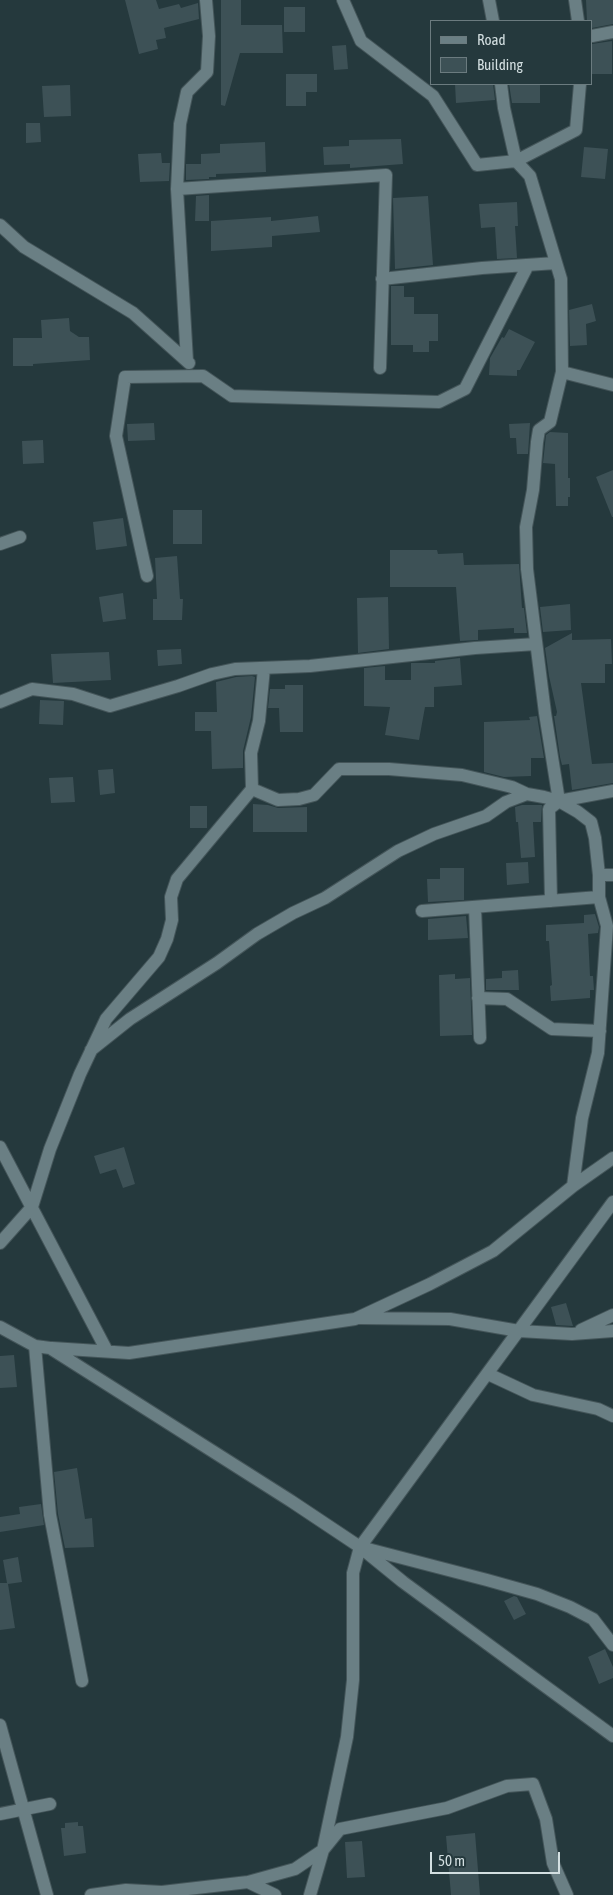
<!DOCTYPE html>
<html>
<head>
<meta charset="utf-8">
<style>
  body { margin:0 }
  #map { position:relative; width:613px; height:1895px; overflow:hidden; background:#25393d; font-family:"Asap Condensed",sans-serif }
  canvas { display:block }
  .legend { position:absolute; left:430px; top:20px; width:162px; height:65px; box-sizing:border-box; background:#25393d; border:1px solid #6b7b7f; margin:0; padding:6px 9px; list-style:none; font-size:15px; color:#d3dfe1 }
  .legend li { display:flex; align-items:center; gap:10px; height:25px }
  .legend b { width:25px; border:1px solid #6b7b7f }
  .scale { position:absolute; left:430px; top:1852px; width:130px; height:22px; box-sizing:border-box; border:2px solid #d3dfe1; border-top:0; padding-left:6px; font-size:15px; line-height:18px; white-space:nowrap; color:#d3dfe1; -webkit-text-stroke:4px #25393d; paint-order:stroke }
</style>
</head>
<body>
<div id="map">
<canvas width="613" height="1895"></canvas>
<ul class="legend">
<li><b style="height:6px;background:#6a7f84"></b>Road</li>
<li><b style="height:14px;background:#3d5156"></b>Building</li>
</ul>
<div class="scale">50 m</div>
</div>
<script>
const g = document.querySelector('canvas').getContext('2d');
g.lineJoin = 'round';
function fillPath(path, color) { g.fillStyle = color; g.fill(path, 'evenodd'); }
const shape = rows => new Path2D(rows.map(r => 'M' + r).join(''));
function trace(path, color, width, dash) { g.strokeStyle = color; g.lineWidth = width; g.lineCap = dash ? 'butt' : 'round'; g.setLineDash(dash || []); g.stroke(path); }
fillPath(shape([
  [125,0,156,0,159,9,179,4,181,8,198,3,199,19,164,28,166,38,156,40,158,49,139,54],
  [221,0,241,0,241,25,282,25,283,53,240,53,225,106,221,105],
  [586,0,613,0,613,24,592,28,592,21,587,21],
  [284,7,305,7,305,32,284,32],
  [612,41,612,74,592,74,592,44],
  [346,45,348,69,334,70,332,46],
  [286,74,317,74,317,92,306,92,306,106,286,106],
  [455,84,493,84,495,100,456,103],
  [509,84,540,84,540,103,512,103],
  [70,85,71,116,44,117,42,86],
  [26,123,40,123,41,142,26,143],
  [401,139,403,164,350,168,350,164,324,165,323,147,349,146,349,140],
  [265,142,266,172,216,174,216,177,209,177,209,179,186,180,186,164,201,164,201,154,220,153,220,144],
  [584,147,608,149,605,179,581,177],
  [161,153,162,163,170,163,169,181,140,182,138,154],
  [209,195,209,221,195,221,196,196],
  [428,196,433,265,395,269,393,198],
  [517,202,518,226,515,226,517,258,497,259,495,227,481,228,479,204],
  [318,216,320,232,272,236,272,247,211,251,211,221,271,217,271,221],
  [391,286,404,286,404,297,414,297,414,314,438,314,438,341,429,341,429,352,413,352,413,345,391,345],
  [592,304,596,321,586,324,587,345,570,346,569,310],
  [69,318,70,331,79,337,89,337,90,360,33,364,33,366,13,366,13,338,42,338,41,320],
  [509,329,535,342,520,370,517,370,517,376,489,375,490,358,502,337,504,338],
  [154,423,155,440,128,441,127,424],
  [530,423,528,454,517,454,516,438,510,438,509,424],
  [550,432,568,433,568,478,570,478,570,497,568,497,568,506,556,506,555,464,543,463,546,435],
  [43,440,44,463,23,464,22,441],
  [613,470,613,517,612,517,596,477],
  [173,510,202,510,202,544,173,544],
  [123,518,127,546,96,550,93,522],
  [390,550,437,550,438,554,463,553,464,565,519,564,522,608,524,608,527,633,514,633,514,628,478,630,478,640,460,641,456,587,390,587],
  [177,556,180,599,183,599,182,620,153,620,153,599,157,599,155,558],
  [123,593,126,619,103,622,99,597],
  [388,597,389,649,358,653,357,598],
  [570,604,571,630,543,632,540,607],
  [572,633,572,640,611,639,612,664,605,664,605,683,581,683,592,764,613,763,613,783,572,790,569,764,562,765,560,757,554,716,556,716,557,712,549,676,545,648],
  [181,649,182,664,158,666,157,650],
  [109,652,111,680,53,683,51,654],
  [460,658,462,685,434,687,434,707,425,707,419,740,385,735,390,707,364,706,364,668,385,666,385,680,411,680,411,663,435,663,435,661],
  [252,676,255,677,251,717,243,751,243,768,212,769,211,731,195,731,195,712,217,712,216,682,236,677],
  [285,685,303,685,303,732,280,732,279,708,268,708,270,689,285,689],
  [40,700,64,701,63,725,39,724],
  [537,716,544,758,531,758,531,776,504,777,484,772,484,722,530,720,529,717],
  [113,769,115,793,100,795,98,770],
  [73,777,75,802,51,803,49,778],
  [253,804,268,805,278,808,307,807,307,832,253,832],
  [522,805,542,805,541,822,533,822,535,857,521,858,518,822,516,822,515,807],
  [190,806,207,806,207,828,190,828],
  [528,862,529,883,507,885,506,863],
  [440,868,464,868,464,900,428,902,427,879,440,879],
  [595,914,599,927,598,933,588,934,590,976,593,976,594,990,590,990,590,998,551,1001,550,986,552,985,549,941,546,941,546,925,584,923,584,915],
  [466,916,468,938,428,940,428,919],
  [518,970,519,990,486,990,486,979,502,978,502,971],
  [455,974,455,979,470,978,472,1035,440,1036,439,975],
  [124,1147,135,1184,123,1188,116,1169,100,1174,94,1156],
  [566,1303,573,1326,556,1325,551,1307],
  [14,1355,17,1387,0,1388,0,1356],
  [77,1468,85,1519,92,1518,94,1547,65,1548,58,1514,54,1472],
  [41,1504,44,1525,0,1532,0,1517,20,1514,19,1507],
  [18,1557,22,1582,8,1584,15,1628,0,1630,0,1583,7,1583,3,1560],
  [514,1596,517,1597,526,1614,514,1620,504,1601],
  [605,1649,613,1667,613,1678,599,1684,588,1657],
  [78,1822,78,1826,83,1826,86,1853,64,1856,61,1828,65,1828,65,1823],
  [475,1833,480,1895,451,1895,446,1836],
  [362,1841,365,1877,347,1878,345,1842]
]), '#3d5156');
const minor = shape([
  [343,0,361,41,433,96,477,165,516,161,504,108,501,84],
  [489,0,493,21],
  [575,0,578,21],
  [592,36,613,32],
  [580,84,576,130,516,161,530,176,561,279,562,372,550,422,539,430,537,442,533,490,526,527,527,569,545,713,559,801,613,791],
  [177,189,386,175,380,368],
  [0,225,24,247,133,313,189,363],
  [382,279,482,268,556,263],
  [187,361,177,189,180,124,187,92,207,72,209,36,206,0],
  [562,372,613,385],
  [0,544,20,537],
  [147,576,116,436,125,377,203,376,232,396,439,402,465,389,528,265],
  [0,702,32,689,73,694,110,706,178,686,212,674,235,669,310,666,475,648,536,644],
  [252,789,278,800,299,799,314,795,339,769,389,769,462,775,512,787,527,794],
  [599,875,613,875],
  [551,901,549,809,559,801],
  [475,907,480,1038],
  [422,911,599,897],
  [478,998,507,999,552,1029,600,1031],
  [91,1050,130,1019,217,963,257,934,293,913,325,898,398,851,434,834,486,816,506,802,527,794,544,797,559,801,578,812,591,822,595,838,599,875,599,897,607,926,598,1053,582,1118,573,1186],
  [0,1147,107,1351],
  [613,1202,360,1547,487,1580,537,1594,570,1607,593,1619,613,1645],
  [0,1243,32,1207,50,1149,80,1074,106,1019,159,957,167,939,172,920,171,897,177,879,252,789,251,753,259,721,264,668],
  [360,1318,450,1319,519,1331,572,1334,613,1331],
  [0,1327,35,1346,50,1348,291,1501,360,1547,403,1582,613,1736],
  [581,1330,613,1315],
  [35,1346,50,1515,82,1681],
  [52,1348,129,1353,355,1319,430,1284,493,1251,573,1186,613,1158],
  [488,1374,533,1395,598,1409,613,1416],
  [0,1725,47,1895],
  [0,1814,50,1804],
  [248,1882,275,1895],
  [91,1895,126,1890,162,1892,248,1882,295,1869,323,1850,340,1829,447,1808,507,1786,533,1784,546,1819,553,1863,567,1895],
  [310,1895,323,1850,347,1737,353,1680,353,1573,360,1547]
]);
trace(minor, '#445559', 14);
trace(minor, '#6a7f84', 12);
</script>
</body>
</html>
